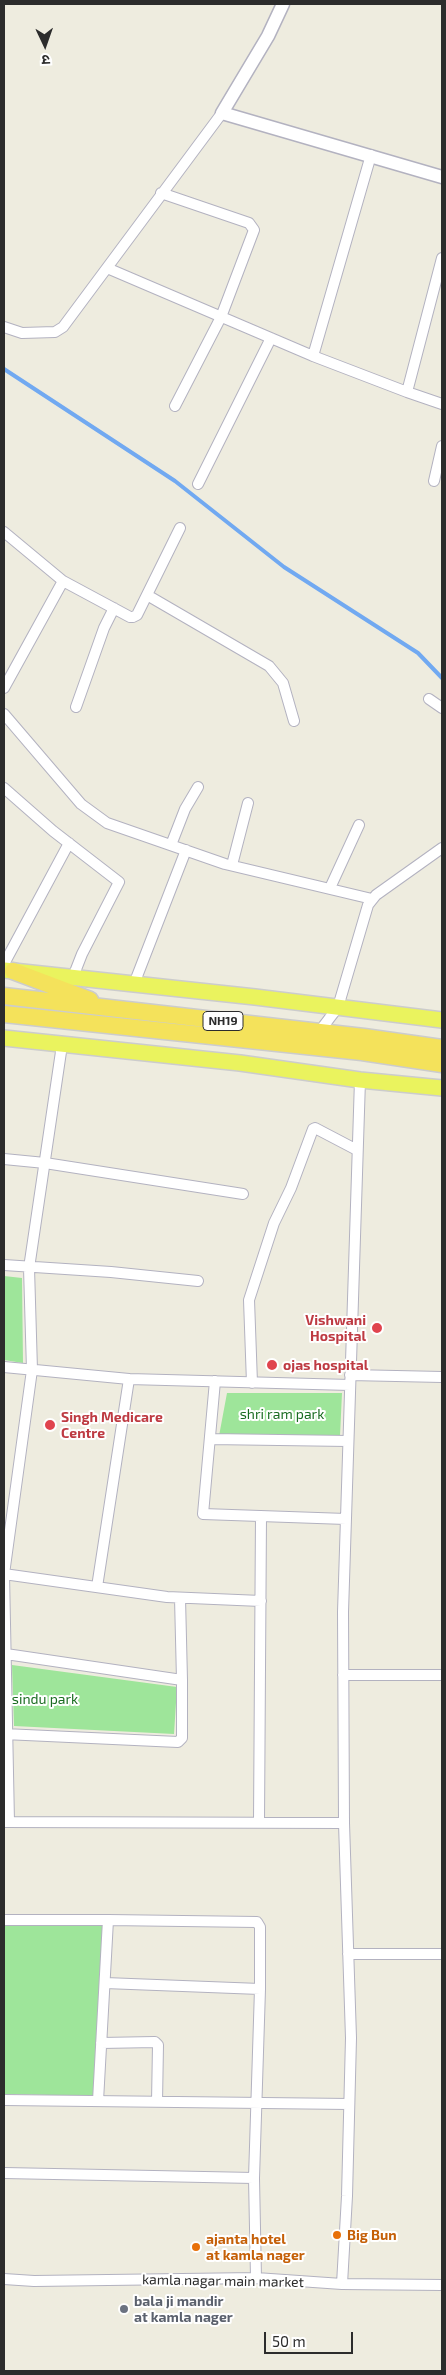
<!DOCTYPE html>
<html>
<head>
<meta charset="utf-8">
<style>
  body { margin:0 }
  #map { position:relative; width:446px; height:2375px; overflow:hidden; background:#eeecdf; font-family:"Exo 2","Noto Sans Devanagari",sans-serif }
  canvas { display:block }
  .frame { position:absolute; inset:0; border:5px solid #2c2c2c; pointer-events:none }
  .north { position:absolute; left:20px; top:20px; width:50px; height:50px; -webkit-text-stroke:4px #fff; paint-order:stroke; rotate:177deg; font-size:14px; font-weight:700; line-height:20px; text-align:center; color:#2c2c2c }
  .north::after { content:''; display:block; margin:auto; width:18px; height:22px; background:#2c2c2c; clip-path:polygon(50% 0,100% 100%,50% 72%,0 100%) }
  .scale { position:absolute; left:264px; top:2332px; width:89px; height:22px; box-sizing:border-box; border:2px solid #2c2c2c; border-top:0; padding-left:6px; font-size:15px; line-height:18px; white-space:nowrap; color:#2c2c2c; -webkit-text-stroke:4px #fff; paint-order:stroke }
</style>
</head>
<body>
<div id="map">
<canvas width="446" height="2375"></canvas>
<div class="frame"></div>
<div class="north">उ</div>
<div class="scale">50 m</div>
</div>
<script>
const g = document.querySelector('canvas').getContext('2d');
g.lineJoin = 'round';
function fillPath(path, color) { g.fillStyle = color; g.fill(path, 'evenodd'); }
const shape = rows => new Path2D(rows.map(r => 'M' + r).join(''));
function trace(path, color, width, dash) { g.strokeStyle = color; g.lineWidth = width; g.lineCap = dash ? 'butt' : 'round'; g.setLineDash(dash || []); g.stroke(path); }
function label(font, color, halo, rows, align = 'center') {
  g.font = font + ' "Exo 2",sans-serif'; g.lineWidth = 4; g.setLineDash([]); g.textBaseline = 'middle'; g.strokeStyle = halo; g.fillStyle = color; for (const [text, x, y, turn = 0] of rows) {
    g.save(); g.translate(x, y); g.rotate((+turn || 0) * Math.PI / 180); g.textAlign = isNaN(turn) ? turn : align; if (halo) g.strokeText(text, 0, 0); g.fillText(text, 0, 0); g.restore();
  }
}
fillPath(shape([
  [4,1276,22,1278,23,1363,4,1360],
  [227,1393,342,1393,340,1436,219,1436],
  [12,1665,177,1687,174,1734,14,1726],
  [4,1925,104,1926,93,2096,4,2094]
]), '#9ee59a');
trace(shape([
  [4,369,175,481,284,567,418,653,442,678]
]), '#71a9f1', 4);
const minor = shape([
  [371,155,313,356,407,392,442,258],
  [161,193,249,223,254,230,221,317,175,406],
  [107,268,313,356],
  [4,327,22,333,55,332,63,327,222,113],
  [407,392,442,404],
  [434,481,442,446],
  [198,484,271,338],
  [4,532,63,581,130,617,133,617,137,615,180,528],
  [147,595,269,666,283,683,294,721],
  [4,688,63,581],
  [429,699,442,708],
  [76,707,104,628,114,608],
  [4,714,81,804,107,823,225,864,372,899],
  [4,788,53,831,119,882,82,954,73,977],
  [171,845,185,809,198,787],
  [232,865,248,803],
  [330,888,359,825],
  [4,964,69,843],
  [134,984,186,850],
  [319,1032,338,1007,368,905,376,895,442,848],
  [4,1159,45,1163,243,1194],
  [4,1265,111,1272,198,1281],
  [4,1367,129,1379,350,1385],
  [350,1375,442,1377],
  [215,1381,203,1514,346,1519],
  [252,1383,249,1300,274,1223,291,1188,313,1129,315,1128,357,1150],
  [210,1439,348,1441],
  [4,1574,167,1597,261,1601],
  [97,1587,129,1379],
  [180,1598,182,1680],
  [343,1675,442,1675],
  [4,1734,178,1742,182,1738,182,1680,6,1654],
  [259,1821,261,1516],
  [5,1822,344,1823],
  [9,1822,4,1574,32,1370,29,1268,62,1045],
  [4,1920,108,1920],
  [348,1954,442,1954],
  [105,1983,260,1989],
  [101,2043,155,2042,158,2045,157,2102],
  [4,2100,349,2104],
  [98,2101,108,1920,257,1922,260,1927,260,1989,254,2178],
  [4,2173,254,2178,256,2278],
  [4,2279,34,2281,256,2278,342,2284,442,2285],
  [342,2284,347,2196,351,2038,344,1823,343,1612,360,1080]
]);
const tertiary = shape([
  [283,4,268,36,222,113,442,177]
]);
const primary = shape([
  [4,970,255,997,442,1020],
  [4,1038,240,1063,360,1080,442,1088]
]);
const trunk = shape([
  [13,971,90,1000],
  [4,996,364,1037,442,1048],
  [4,1014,362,1052,442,1064]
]);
trace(minor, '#b3b2c0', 12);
trace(tertiary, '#b3b2c0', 15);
trace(primary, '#ccc', 18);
trace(trunk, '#ccc', 19);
trace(minor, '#fff', 10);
trace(tertiary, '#fff', 12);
trace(primary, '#eaf35e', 15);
trace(trunk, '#f4e25b', 16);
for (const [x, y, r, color] of [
  [377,1328,6,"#e0444e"],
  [272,1365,6,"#e0444e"],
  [50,1425,6,"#e0444e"],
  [337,2235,5,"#e8710a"],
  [196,2247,5,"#e8710a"],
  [124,2309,5,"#6b7280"]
]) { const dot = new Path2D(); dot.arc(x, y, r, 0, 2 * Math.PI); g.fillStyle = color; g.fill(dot); trace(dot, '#fff', 2); }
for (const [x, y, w] of [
  [223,1021,40]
]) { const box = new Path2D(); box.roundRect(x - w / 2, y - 9.5, w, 19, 4); g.fillStyle = '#fff'; g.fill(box); trace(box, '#2c2c2c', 1); }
label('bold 12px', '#2c2c2c', null, [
  ["NH19",223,1021]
]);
label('bold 14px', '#be3a42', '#fff', [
  ["Vishwani",366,1320,"right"],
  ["Hospital",366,1336,"right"],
  ["ojas hospital",283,1365],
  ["Singh Medicare",61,1417],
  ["Centre",61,1433]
], 'left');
label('14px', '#1a6c21', '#fff', [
  ["shri ram park",282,1414],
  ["sindu park",45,1699]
]);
label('bold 14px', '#c56008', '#fff', [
  ["Big Bun",347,2235],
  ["ajanta hotel",206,2239],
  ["at kamla nager",206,2255]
], 'left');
label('14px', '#2c2c2c', '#fff', [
  ["kamla nagar main market",223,2281,1]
]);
label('bold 14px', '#5b616d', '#fff', [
  ["bala ji mandir",134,2301],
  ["at kamla nager",134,2317]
], 'left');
</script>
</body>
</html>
